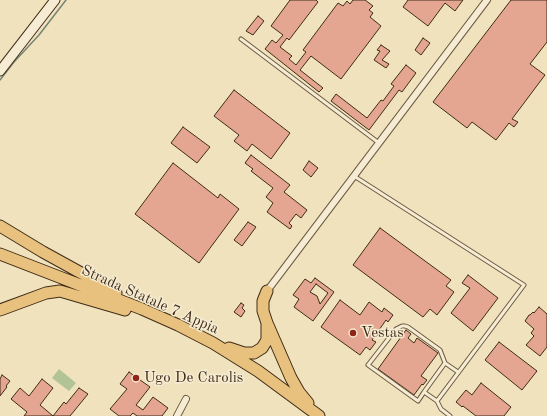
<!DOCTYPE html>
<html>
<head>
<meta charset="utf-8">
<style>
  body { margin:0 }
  canvas { display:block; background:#efe2bc }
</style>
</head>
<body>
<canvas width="547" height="416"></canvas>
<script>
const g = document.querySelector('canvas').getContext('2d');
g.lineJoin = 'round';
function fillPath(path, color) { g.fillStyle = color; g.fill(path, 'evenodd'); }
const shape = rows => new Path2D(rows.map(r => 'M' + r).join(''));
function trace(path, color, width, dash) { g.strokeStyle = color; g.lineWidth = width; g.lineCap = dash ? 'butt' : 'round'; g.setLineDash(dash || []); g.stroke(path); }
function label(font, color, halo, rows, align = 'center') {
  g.font = font + ' "Old Standard TT",serif'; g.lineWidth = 3; g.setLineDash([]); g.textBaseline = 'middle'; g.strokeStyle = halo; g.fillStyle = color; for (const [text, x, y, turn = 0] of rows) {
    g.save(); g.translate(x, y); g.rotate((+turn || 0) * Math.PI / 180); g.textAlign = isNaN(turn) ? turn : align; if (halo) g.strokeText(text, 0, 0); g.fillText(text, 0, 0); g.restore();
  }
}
fillPath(shape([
  [59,369,76,383,69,391,52,378]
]), '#b2c496');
trace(shape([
  [0,80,14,62,39,35,66,0]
]), '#778377', 1.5);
const building = shape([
  [290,0,316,0,318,2,289,40,287,38,280,47,292,56,289,59,296,65,306,52,303,50,338,3,343,6,347,1,350,4,353,0,365,0,373,6,369,10,373,13,370,17,381,26,341,79,311,56,300,70,323,88,319,92,265,49,272,40,276,43,283,35,271,26,290,0],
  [408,0,463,0,455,11,445,3,428,26,403,7,408,0],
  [511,0,547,0,547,42,530,64,545,75,512,119,518,122,514,127,509,123,496,140,472,122,467,128,433,102,511,0],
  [258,16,264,21,253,35,246,31,258,16],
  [423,38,430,43,421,55,415,50,423,38],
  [381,45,390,51,382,60,389,64,386,68,374,60,380,51,377,50,381,45],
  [406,65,416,73,402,92,399,90,369,130,331,101,336,94,367,118,381,100,383,101,394,86,391,84,406,65],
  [234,90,290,133,271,159,252,144,247,151,234,141,239,135,214,116,234,90],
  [183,127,210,147,197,163,171,143,183,127],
  [251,155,290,185,284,192,307,210,301,218,296,214,289,223,292,226,290,229,267,212,273,203,266,197,273,188,251,171,253,169,245,163,251,155],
  [309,161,318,168,311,177,303,170,309,161],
  [173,163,218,198,220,194,239,209,199,263,135,214,173,163],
  [248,222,256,227,242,246,234,240,248,222],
  [380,228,451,280,446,286,454,292,437,315,430,309,423,317,353,265,380,228],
  [468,275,498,298,473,331,451,313,470,288,462,283,468,275],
  [315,278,334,292,313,321,294,307,299,299,293,295,305,279,311,283,315,278],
  [316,284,328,293,320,304,317,296,310,292,316,284],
  [340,300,360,315,369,302,382,312,384,308,393,315,388,322,386,320,372,340,376,342,370,350,366,347,360,355,321,327,340,300],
  [241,303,244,305,242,308,245,311,241,317,234,312,241,303],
  [539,307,547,314,547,347,540,356,526,345,534,336,531,333,534,329,525,321,529,315,530,315,533,312,534,313,539,307],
  [406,330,411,334,408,338,414,343,417,338,438,353,421,376,427,380,423,385,422,384,414,395,378,369,406,330],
  [499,342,537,371,522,390,485,360,499,342],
  [129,372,150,387,136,405,143,410,153,397,168,408,162,416,137,416,133,413,130,416,119,416,110,409,127,389,120,384,129,372],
  [2,375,10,381,6,386,7,387,0,396,0,379,2,375],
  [42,379,53,388,40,405,53,416,24,416,27,412,11,399,20,388,29,396,42,379],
  [481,383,511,407,504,416,476,416,463,406,462,407,456,402,466,390,472,395,481,383],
  [79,388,88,394,70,416,53,416,64,402,66,404,79,388]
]);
fillPath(building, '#e4a690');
trace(building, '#402c18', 1);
const lane = shape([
  [241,39,379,143],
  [354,176,524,285,437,401,441,409,450,416],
  [424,392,445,363],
  [437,401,424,392,418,401,368,365,396,329,402,326,405,326,408,327,440,350,445,363,458,372]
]);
const street = shape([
  [267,291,487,0],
  [177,416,186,399]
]);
const secondary = shape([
  [0,71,55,0]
]);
const highway = shape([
  [0,226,43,252,83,274,116,293],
  [0,254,142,309,178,325,213,343,258,371,319,416],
  [267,291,263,301,263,311,267,323,291,378,299,392,308,403],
  [0,310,46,293,60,291,125,310],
  [229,348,244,353,254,353,262,348,267,340,267,325]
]);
trace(lane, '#6c5a41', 5);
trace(street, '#6c5a41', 8);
trace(secondary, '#402c18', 11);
trace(highway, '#402c18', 13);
trace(lane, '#f5ecd3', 3);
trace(street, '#f5ecd3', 6);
trace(secondary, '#f5ecd3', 9);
trace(highway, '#e8c17e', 11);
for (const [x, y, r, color] of [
  [353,333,4,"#8f2418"],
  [136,378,4,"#8f2418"]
]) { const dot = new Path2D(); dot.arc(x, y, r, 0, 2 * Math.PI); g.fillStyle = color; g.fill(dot); trace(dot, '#f5ecd3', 1.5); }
label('15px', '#402c18', '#f5ecd3', [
  ["Strada Statale 7 Appia",150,300,24]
]);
label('15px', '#402c18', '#f5ecd3', [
  ["Vestas",361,333],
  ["Ugo De Carolis",144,378]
], 'left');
</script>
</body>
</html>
